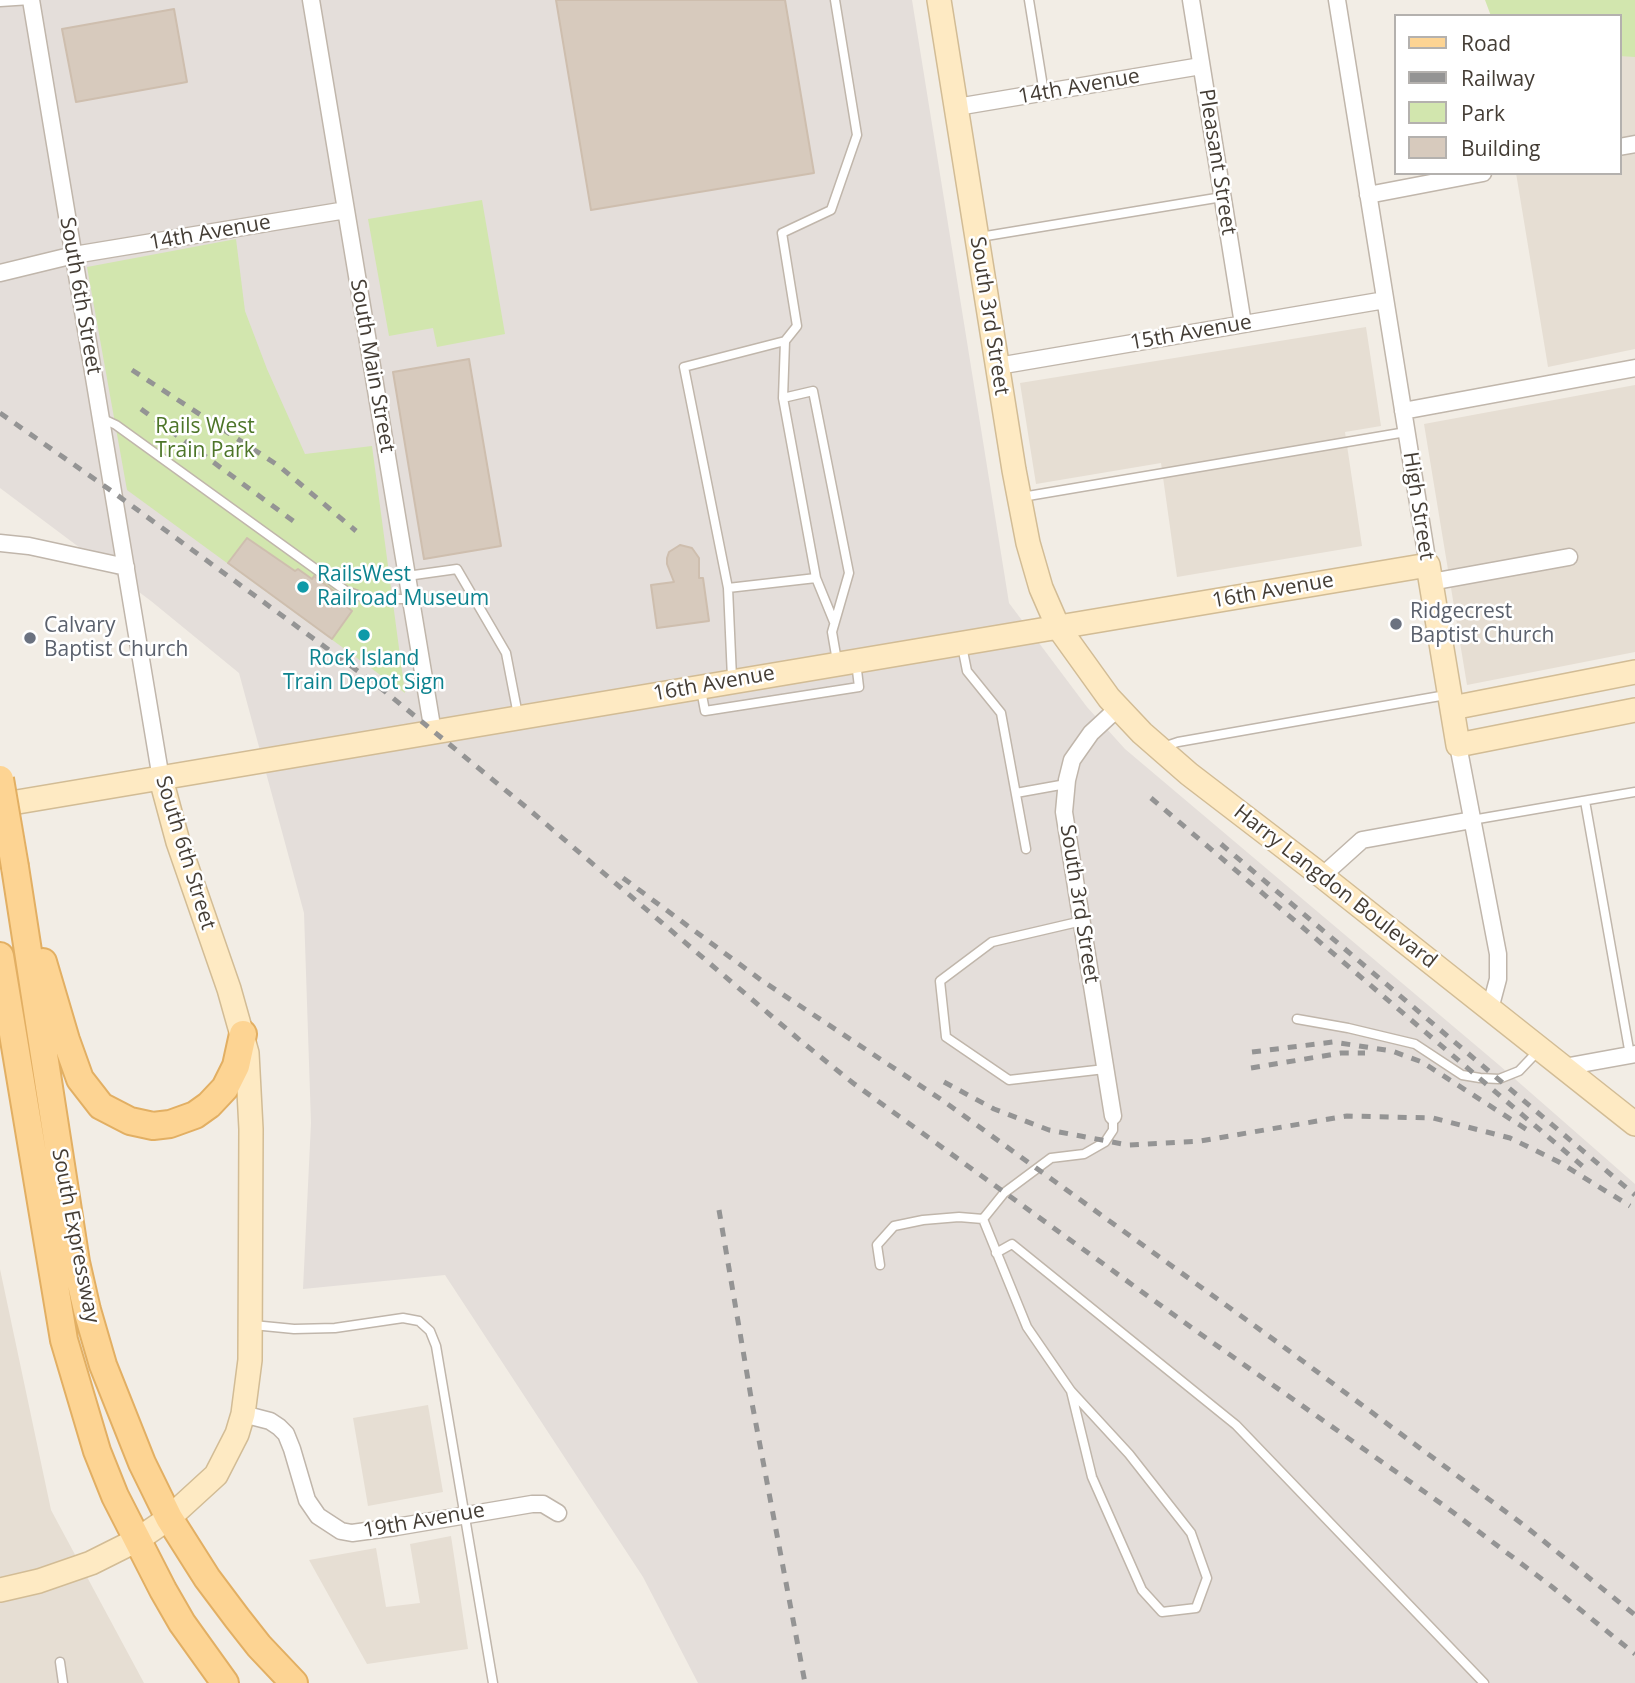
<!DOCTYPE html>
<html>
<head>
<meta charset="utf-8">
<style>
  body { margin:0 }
  #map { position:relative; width:1635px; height:1683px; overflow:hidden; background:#f2ede5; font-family:"Open Sans",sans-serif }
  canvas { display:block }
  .legend { position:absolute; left:1394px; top:14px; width:228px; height:161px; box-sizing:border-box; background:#fff; border:2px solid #b4b1ae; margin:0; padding:9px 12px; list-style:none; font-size:21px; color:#443d35 }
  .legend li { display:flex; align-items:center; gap:14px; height:35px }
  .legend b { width:35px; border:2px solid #b4b1ae }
</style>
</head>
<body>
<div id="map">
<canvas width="1635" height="1683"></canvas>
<ul class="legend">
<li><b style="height:9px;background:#fdd493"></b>Road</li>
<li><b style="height:9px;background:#949494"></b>Railway</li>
<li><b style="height:19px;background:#d2e6ae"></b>Park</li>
<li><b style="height:19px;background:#d7cabd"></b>Building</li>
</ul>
</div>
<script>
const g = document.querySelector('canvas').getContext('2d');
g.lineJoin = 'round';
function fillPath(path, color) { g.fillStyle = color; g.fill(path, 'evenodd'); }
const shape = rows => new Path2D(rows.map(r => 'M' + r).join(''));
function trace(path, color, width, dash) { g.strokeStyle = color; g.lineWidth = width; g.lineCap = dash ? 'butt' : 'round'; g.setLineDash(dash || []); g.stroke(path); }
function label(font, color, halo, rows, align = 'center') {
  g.font = font + ' "Open Sans",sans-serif'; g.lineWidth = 5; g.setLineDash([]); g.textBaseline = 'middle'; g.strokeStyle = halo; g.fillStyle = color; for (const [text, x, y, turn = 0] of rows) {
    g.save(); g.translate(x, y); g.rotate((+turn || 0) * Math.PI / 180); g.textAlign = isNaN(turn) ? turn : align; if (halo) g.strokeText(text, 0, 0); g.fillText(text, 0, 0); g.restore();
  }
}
fillPath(shape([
  [1635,43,1635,349,1548,367,1516,173,1619,173,1619,45],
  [1366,327,1381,426,1345,432,1362,546,1177,577,1161,463,1036,484,1020,383],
  [1635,385,1635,652,1467,685,1424,424],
  [0,1269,51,1510,144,1683,0,1683],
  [428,1405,443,1492,368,1506,353,1418],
  [451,1536,468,1649,367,1664,309,1560,376,1548,386,1607,420,1603,410,1544]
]), '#e6ded3');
fillPath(shape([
  [0,0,912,0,1009,603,1087,707,1125,749,1499,1065,1635,1184,1635,1683,698,1683,643,1577,445,1275,303,1289,311,1123,304,913,239,673,151,601,0,488]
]), '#e4deda');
fillPath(shape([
  [1485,0,1635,0,1635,57,1619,56,1619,16,1491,16],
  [482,200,505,334,437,347,433,328,389,336,368,219],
  [236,239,245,311,267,369,305,454,372,446,405,693,127,490,87,267]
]), '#d2e6ae');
const building = shape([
  [556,0,785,0,814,173,591,210,556,0],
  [174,9,187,82,76,102,62,29,174,9],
  [469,359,501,546,424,559,393,372,469,359],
  [247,538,295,571,298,569,312,579,314,576,335,592,333,595,352,611,332,639,228,563,247,538],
  [680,545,692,548,699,558,699,578,703,578,709,621,657,628,651,585,674,582,667,564,667,558,669,552,680,545]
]);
fillPath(building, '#d7cabd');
trace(building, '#cebeae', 2);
const lane = shape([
  [1029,0,1044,93],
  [0,2,31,0],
  [980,237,1222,197],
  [785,341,783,398,813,391,849,573,832,632,837,661],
  [783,398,816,578,834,622],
  [101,418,116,425,346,591,368,599,411,599],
  [1022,497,1406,432],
  [407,576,457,569,506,653,518,715],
  [728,588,816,578],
  [962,646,967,671,1001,713,1026,849],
  [732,678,728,588,684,367,785,341,797,326,782,233,831,210,857,135,835,0],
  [701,690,705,711,859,687,856,662],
  [1163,747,1178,742,1446,695],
  [1016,793,1066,784],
  [1585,801,1630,1055],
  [1472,820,1635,792],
  [1082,921,992,942,940,981,946,1037,1009,1080,1105,1069],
  [1297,1019,1348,1028,1415,1044,1462,1075,1480,1078,1499,1079,1519,1071,1538,1051],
  [996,1253,1012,1244,1236,1425,1484,1683],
  [880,1265,877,1245,894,1226,923,1220,959,1217,983,1219],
  [253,1325,294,1329,335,1328,403,1318,419,1321,430,1331,436,1346,493,1683],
  [1071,1391,1092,1477,1142,1590,1162,1612,1196,1608,1207,1578,1191,1533,1129,1454,1071,1391,1027,1327,983,1219,1004,1193,1051,1158,1084,1154,1105,1142,1113,1130,1113,1116],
  [60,1662,63,1683]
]);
const street = shape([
  [31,0,161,779],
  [311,0,433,732],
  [1191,0,1243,324],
  [1337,0,1428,565],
  [957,107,1201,66],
  [1619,147,1635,144],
  [1368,195,1483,173],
  [0,273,74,255,346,210],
  [998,366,1385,300],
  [1403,411,1635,368],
  [0,543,29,546,126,567],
  [1431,582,1569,557],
  [1458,745,1498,954,1498,979,1490,1009],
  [1322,876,1362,840,1472,820],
  [1564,1067,1635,1054],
  [1113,1116,1064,812,1067,780,1072,760,1091,733,1118,708],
  [243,1414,270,1421,279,1427,286,1434,292,1449,307,1500,318,1516,341,1531,352,1533,396,1527,532,1504,543,1504,558,1513]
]);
const secondary = shape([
  [939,0,1014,470,1028,543,1041,588,1058,627,1109,698,1142,733,1189,774,1322,876,1635,1124],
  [1452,708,1635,672],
  [0,805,1428,565,1458,745,1635,710],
  [0,1590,39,1581,91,1563,137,1540,169,1518,216,1475,237,1434,243,1414,250,1360,251,1129,247,1053,229,989,178,842,161,779]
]);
const primary = shape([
  [15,867,76,1262,87,1310,103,1365,142,1463,169,1518,207,1578,237,1618,259,1646,294,1683],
  [0,956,64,1340,97,1451,115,1496,163,1590,182,1623,225,1683],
  [43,962,66,1040,80,1079,101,1106,130,1121,153,1126,170,1124,195,1115,209,1105,225,1088,236,1066,243,1034]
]);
trace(lane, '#c0b6ab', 11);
trace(street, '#c0b6ab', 19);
trace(secondary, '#d2bc95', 26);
trace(primary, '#e2af63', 30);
trace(lane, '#fff', 8);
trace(street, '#fff', 16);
trace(secondary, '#feeac3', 23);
trace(primary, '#fdd493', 26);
trace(shape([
  [132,370,279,466,356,531],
  [141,409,296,523],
  [0,413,113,492,377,685,526,807,802,1042,853,1083,1199,1333,1446,1507,1551,1586,1635,1654],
  [1151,798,1587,1170],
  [1221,844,1635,1195],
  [623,878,761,980,942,1100,1277,1342,1525,1526,1635,1615],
  [1252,1052,1333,1042,1392,1051,1422,1062,1529,1131],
  [1251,1068,1341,1053,1365,1053],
  [944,1082,994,1109,1049,1130,1128,1145,1200,1141,1347,1116,1433,1118,1510,1138,1559,1162,1630,1206],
  [719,1210,752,1403,805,1683]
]), '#949494', 5, [9, 9]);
const primaryBridge = shape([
  [0,779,15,867]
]);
trace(primaryBridge, '#e2af63', 30, []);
trace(primaryBridge, '#fdd493', 26);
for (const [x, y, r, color] of [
  [303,587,7,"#0f9aa8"],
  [1396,624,7,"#6b7280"],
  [364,635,7,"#0f9aa8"],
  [30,638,7,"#6b7280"]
]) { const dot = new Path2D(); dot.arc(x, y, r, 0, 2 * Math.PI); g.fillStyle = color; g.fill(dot); trace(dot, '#fff', 2.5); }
label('21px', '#443d35', '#fff', [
  ["14th Avenue",1079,87,-10],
  ["Pleasant Street",1217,162,81],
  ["14th Avenue",210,233,-10],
  ["South 6th Street",80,296,80],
  ["South 3rd Street",989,316,81],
  ["15th Avenue",1191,333,-10],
  ["South Main Street",372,366,80],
  ["High Street",1418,506,81],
  ["16th Avenue",1273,591,-10],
  ["16th Avenue",714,684,-10],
  ["South 6th Street",185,853,73],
  ["Harry Langdon Boulevard",1335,887,38],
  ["South 3rd Street",1079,904,81],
  ["South Expressway",75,1236,79],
  ["19th Avenue",424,1521,-10]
]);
label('21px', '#4d7529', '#fff', [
  ["Rails West",205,427],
  ["Train Park",205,451]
]);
label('21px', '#0d838f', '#fff', [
  ["RailsWest",317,575],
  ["Railroad Museum",317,599],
  ["Rock Island",364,659,"center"],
  ["Train Depot Sign",364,683,"center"]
], 'left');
label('21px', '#5b616d', '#fff', [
  ["Ridgecrest",1410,612],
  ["Baptist Church",1410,636],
  ["Calvary",44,626],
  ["Baptist Church",44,650]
], 'left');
</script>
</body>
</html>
